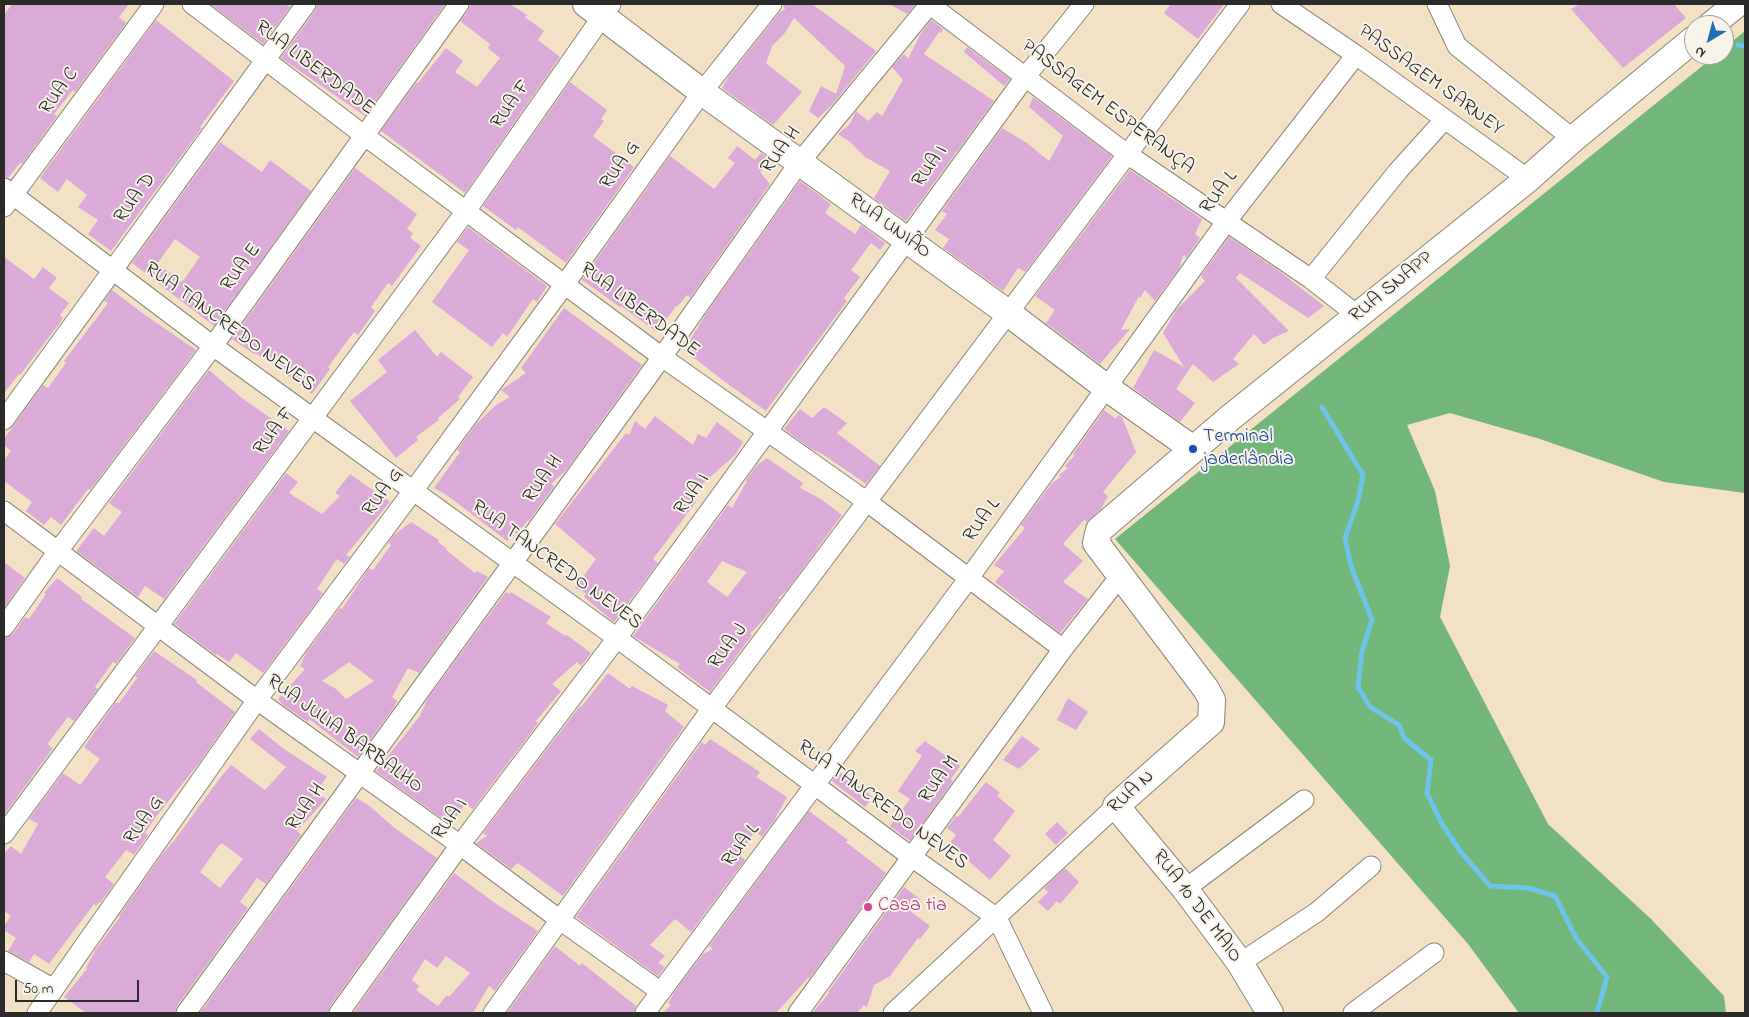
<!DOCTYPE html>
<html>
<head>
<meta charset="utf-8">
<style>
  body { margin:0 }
  #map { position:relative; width:1749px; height:1017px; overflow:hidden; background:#f2e1c5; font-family:"Indie Flower",sans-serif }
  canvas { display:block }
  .frame { position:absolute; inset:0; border:5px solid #2b2b2b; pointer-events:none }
  .north { position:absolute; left:1684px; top:15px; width:50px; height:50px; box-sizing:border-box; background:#f7f3e8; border:1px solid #a5a39c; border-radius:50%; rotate:217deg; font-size:14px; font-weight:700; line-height:20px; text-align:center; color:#2b2b2b }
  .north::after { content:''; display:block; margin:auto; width:18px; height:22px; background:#1f6fb2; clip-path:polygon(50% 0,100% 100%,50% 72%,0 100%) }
  .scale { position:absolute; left:15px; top:980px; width:124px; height:22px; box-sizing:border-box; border:2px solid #2b2b2b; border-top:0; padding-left:6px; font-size:15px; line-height:18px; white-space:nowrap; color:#2b2b2b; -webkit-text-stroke:4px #f7f3e8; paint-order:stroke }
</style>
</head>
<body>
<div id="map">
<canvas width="1749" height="1017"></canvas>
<div class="frame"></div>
<div class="north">N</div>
<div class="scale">50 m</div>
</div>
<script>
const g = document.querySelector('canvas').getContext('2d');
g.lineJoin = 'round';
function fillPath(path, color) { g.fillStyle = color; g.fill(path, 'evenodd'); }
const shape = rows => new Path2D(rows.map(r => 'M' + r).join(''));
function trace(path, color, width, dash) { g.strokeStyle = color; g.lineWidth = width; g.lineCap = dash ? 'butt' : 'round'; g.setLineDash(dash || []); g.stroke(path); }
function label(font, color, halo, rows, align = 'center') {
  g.font = font + ' "Indie Flower",sans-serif'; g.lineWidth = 4; g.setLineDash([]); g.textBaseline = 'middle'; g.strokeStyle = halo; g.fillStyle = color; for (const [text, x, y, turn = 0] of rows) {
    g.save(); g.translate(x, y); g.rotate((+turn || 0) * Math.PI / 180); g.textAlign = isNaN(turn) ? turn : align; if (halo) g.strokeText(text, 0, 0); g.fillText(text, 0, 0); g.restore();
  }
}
fillPath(shape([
  [1745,31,1745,493,1664,482,1540,439,1450,413,1407,425,1435,491,1450,566,1440,617,1548,824,1651,919,1724,996,1726,1013,1519,1013,1468,944,1115,539,1716,55,1724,55,1724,48]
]), '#72b67a');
trace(shape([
  [1738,45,1745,46],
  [1322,407,1363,475,1358,501,1345,538,1351,566,1372,620,1362,651,1358,687,1370,707,1399,725,1404,738,1431,760,1427,793,1442,824,1460,851,1490,886,1528,888,1555,896,1576,938,1607,977,1597,1013]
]), '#6ec3ea', 5);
fillPath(shape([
  [12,4,129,4,119,17,126,23,75,92,73,90,54,114,57,116,22,164,20,163,8,178,4,177,4,15],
  [210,4,286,4,290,7,263,44],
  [317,4,445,4,365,116,281,58,315,11],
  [470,4,510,4,527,15,525,17,544,31,538,40,560,57,465,193,381,131,417,82,418,83,446,48,463,61,455,72,477,87,500,58,488,48,490,44,460,21,468,11],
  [783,4,812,4,876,51,832,105,818,118,809,111,821,86,836,94,845,66,794,18,784,34,772,46,766,63,802,92,773,125,722,88,729,76,779,13,785,9],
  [889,4,916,4,907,14],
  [1171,4,1224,4,1198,39,1164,13],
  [1580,4,1674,4,1686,18,1623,68,1571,9],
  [156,20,234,81,200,127,202,128,111,251,88,234,98,220,78,207,87,195,67,179,58,192,40,178],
  [931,20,943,29,941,33,939,32,924,54,994,101,906,221,874,198,890,171,865,157,850,142,838,134,850,124,856,111,868,121,877,112,882,116,903,80,892,67,904,54,908,59,921,33],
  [967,47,1010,79,1004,86,964,52],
  [570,82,607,110,601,119,604,121,593,136,634,167,566,263,518,227,516,230,483,206],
  [1033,97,1112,156,1025,272,1018,268,1003,291,943,248,949,239,935,230,947,214,942,211,1002,128,1027,143,1049,161,1063,136,1029,107],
  [220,142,262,172,270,160,311,191,214,326,132,263],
  [175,239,200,257,182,282,157,264],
  [737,146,755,160,761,153,772,161,760,172,770,184,690,298,687,295,677,307,676,306,657,332,621,306,620,307,582,280,670,156,714,189,735,163,728,158],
  [355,168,417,214,407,229,413,233,410,238,421,246,392,286,388,283,371,307,375,311,358,335,354,332,328,367,330,369,312,394,273,364,255,353,254,354,232,339],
  [1130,170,1202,219,1195,234,1200,238,1186,258,1184,254,1179,268,1155,301,1145,290,1140,298,1139,296,1121,330,1130,329,1100,364,1046,323,1055,310,1035,296],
  [800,181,831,204,825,213,855,234,861,225,885,243,880,250,871,243,851,270,860,277,844,298,847,301,766,411,725,382,684,350,708,311],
  [468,227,547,286,537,302,533,299,507,337,503,333,492,347,432,302,469,250,457,242],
  [1229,237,1279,271,1324,306,1308,318,1240,273,1236,278,1289,331,1273,338,1264,345,1254,334,1233,359,1239,364,1213,382,1193,364,1176,389,1195,403,1180,422,1133,388,1154,350,1184,367,1163,333,1177,309,1205,281,1201,276],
  [4,257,34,279,43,267,57,278,49,288,69,303,60,315,63,318,59,324,20,375,19,374,4,393],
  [112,290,145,315,196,350,90,490,88,489,61,525,51,517,44,525,26,511,32,502,4,481,4,460,11,451,4,445,4,439,43,385,48,388,66,363,64,361,108,303,104,301],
  [564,308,642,365,567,469,551,484,554,486,529,521,528,520,517,534,514,532,507,541,448,496,434,488,460,452,457,450,476,424,496,405,510,397,501,390,526,373,521,368],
  [415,330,437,357,441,352,473,377,458,397,460,399,438,418,439,420,416,437,418,440,396,458,350,401,387,372,378,360],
  [209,370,242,398,289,431,164,599,145,586,138,597,76,551,94,528,104,536,122,512,109,503],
  [824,407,847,423,837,433,880,466,866,484,824,455,810,448,784,429,800,409,812,418],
  [1104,410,1116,419,1118,415,1122,417,1136,452,1103,492,1108,496,1101,509,1087,522,1084,520,1063,544,1083,561,1063,582,1088,599,1060,633,995,582,1004,571,994,565,1025,528,1021,525,1052,483,1061,477,1059,475,1068,468,1065,466,1075,455,1073,454],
  [655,416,693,445,698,434,706,438,717,422,743,442,735,455,690,495,696,502,653,559,658,563,614,622,584,597,586,593,575,588,596,559,555,524,626,433,629,435,635,421,645,429],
  [767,458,803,483,800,488,821,499,842,515,787,590,778,598,780,599,765,618,750,634,752,635,710,692,677,667,680,664,633,636,728,505,732,508,747,481,746,480,757,465],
  [722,561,747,572,727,597,707,582],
  [286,473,298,482,289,493,322,514,340,496,335,493,350,474,390,502,346,555,350,557,344,564,337,559,317,589,323,593,263,673,236,653,229,662,217,654,216,655,174,624],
  [411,522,439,540,438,542,447,549,446,550,475,573,477,571,488,577,419,673,408,668,392,697,397,701,394,707,358,757,309,719,308,722,282,704,278,699,305,669,300,666,306,653,340,608,342,609,369,568,373,570,391,545,388,543,394,535],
  [349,662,374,681,346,699,336,689,322,681],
  [4,562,25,578,4,608],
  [57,578,82,597,81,599,135,638,116,664,113,662,95,687,98,689,74,721,68,717,47,744,53,748,4,815,4,638,13,634,25,617,29,619,46,594,44,593],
  [506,592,509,594,511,592,551,617,546,623,565,636,567,635,591,653,581,666,577,662,552,684,561,691,536,721,538,723,473,809,465,803,451,825,376,771,420,716,428,698],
  [154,651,197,680,196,682,235,712,199,763,155,818,145,833,148,835,134,855,126,850,105,877,114,884,100,903,99,902,96,906,94,904,49,964,34,954,29,962,8,951,16,938,4,930,4,926,11,916,4,911,4,854,11,846,21,854,38,824,29,819,63,773,80,785,100,759,84,747,115,703,119,703,137,678,135,676],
  [608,673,630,689,632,686,668,705,665,711,684,727,563,896,518,863,511,869,476,843,487,836,483,833,580,706,581,707],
  [1068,698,1088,712,1076,730,1057,720],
  [259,729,284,749,327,777,316,792,326,799,297,831,301,835,266,884,257,878,240,902,248,908,177,1006,175,1013,86,1013,64,997,87,969,86,968,96,949,120,917,119,916,161,856,176,838,220,778,231,765,265,790,286,767,250,739],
  [222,843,243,859,220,888,200,872,220,844,221,845],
  [1022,736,1040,749,1019,769,1003,760],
  [710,739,760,772,756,777,787,797,774,821,762,837,755,831,739,855,745,860,691,932,675,919,650,945,665,956,658,963,665,967,658,976,576,917,702,742,705,745],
  [925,741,960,766,951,779,953,781,910,841,890,826,910,799,898,791,922,756,915,751],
  [839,771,873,797,865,807,832,781],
  [986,782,1000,793,997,796,1015,811,993,840,1011,856,990,880,949,844,956,835,947,828,956,816,958,817],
  [356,798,367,804,396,829,437,858,330,1006,328,1013,200,1013],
  [809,811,848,840,846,842,886,873,809,979,808,978,776,1013,663,1013,671,1005,668,1003,675,991,703,954,713,949,709,946],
  [1057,822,1068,833,1056,845,1045,834],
  [1065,868,1079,882,1060,904,1057,901,1048,911,1038,902,1048,892,1044,888],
  [454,873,495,903,538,931,495,991,489,986,473,1013,353,1013],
  [446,956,470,973,449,997,447,995,438,1006,416,990,419,986,412,980,425,959,437,968],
  [904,887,920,899,910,911,930,926,920,939,918,938,890,976,874,985,867,1007,864,1005,857,1013,812,1013,829,993,828,992],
  [555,946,580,966,582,963,636,1006,634,1013,507,1013]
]), '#dcaad8');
const street = shape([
  [192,4,365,136,662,357,866,501,1063,649],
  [929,4,1127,154,1311,279,1357,315],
  [1281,4,1356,55,1528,179],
  [1437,4,1457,46,1573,139],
  [4,188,213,346,617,638,913,858,997,918,1043,1013],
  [4,207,154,4],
  [1311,279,1398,171,1445,119],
  [4,420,306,4],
  [4,511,257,700,460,845,560,920,661,992],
  [4,627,58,551,213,346,459,4],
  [4,834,466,211,611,4],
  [1185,889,1304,800],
  [4,961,54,989],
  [1240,963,1317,912,1371,866],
  [37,1013,257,700,413,491,565,284,702,92,772,4],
  [186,1013,662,357,799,163,930,4],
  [339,1013,460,845,617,638,1026,76,1084,4],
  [493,1013,712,708,1240,4],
  [645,1013,969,578,1226,222,1356,55],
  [798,1013,1063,649,1121,575],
  [893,1013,1116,806],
  [1353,1013,1434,953]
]);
const secondary = shape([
  [586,4,702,92,1008,313,1107,388,1193,449],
  [1711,25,1737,4],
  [1270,1013,1240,963,1185,889,1116,806,1211,722,1212,700,1206,689,1096,543,1099,530,1231,417,1528,179,1573,139,1694,39]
]);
trace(street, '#8e8678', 21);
trace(secondary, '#8e8678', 28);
trace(street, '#fff', 19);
trace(secondary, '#fff', 26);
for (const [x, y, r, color] of [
  [1193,449,5,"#1a4fb4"],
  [868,907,5,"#d1479c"]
]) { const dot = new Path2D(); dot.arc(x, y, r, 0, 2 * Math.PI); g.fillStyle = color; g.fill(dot); trace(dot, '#f7f3e8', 2); }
label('20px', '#2b2b2b', '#f7f3e8', [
  ["RUA LIBERDADE",314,69,37],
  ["PASSAGEM SARNEY",1430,81,36],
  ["RUA C",60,92,-54],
  ["RUA F",512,105,-55],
  ["PASSAGEM ESPERANÇA",1107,108,37],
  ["RUA H",782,151,-53],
  ["RUA G",621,166,-55],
  ["RUA I",931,167,-54],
  ["RUA L",1220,193,-53],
  ["RUA D",136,199,-54],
  ["RUA UNIÃO",889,227,36],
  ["RUA E",242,268,-54],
  ["RUA SNAPP",1392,288,-39],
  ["RUA LIBERDADE",639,311,37],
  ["RUA TANCREDO NEVES",229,328,36],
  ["RUA F",275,432,-53],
  ["RUA H",544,480,-54],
  ["RUA G",384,493,-53],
  ["RUA I",693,495,-54],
  ["RUA L",983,521,-54],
  ["RUA TANCREDO NEVES",556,566,36],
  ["RUA J",729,647,-53],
  ["RUA JULIA BARBALHO",344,735,36],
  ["RUA M",940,780,-54],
  ["RUA N",1132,793,-42],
  ["RUA TANCREDO NEVES",882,806,36],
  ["RUA H",307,808,-54],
  ["RUA I",451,820,-53],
  ["RUA G",145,821,-55],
  ["RUA L",742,846,-53],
  ["RUA 10 DE MAIO",1196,907,53]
]);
label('20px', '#164399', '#f7f3e8', [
  ["Terminal",1203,438],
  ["jaderlândia",1203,461]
], 'left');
label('20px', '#b23c85', '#f7f3e8', [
  ["Casa tia",878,907]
], 'left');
</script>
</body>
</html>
